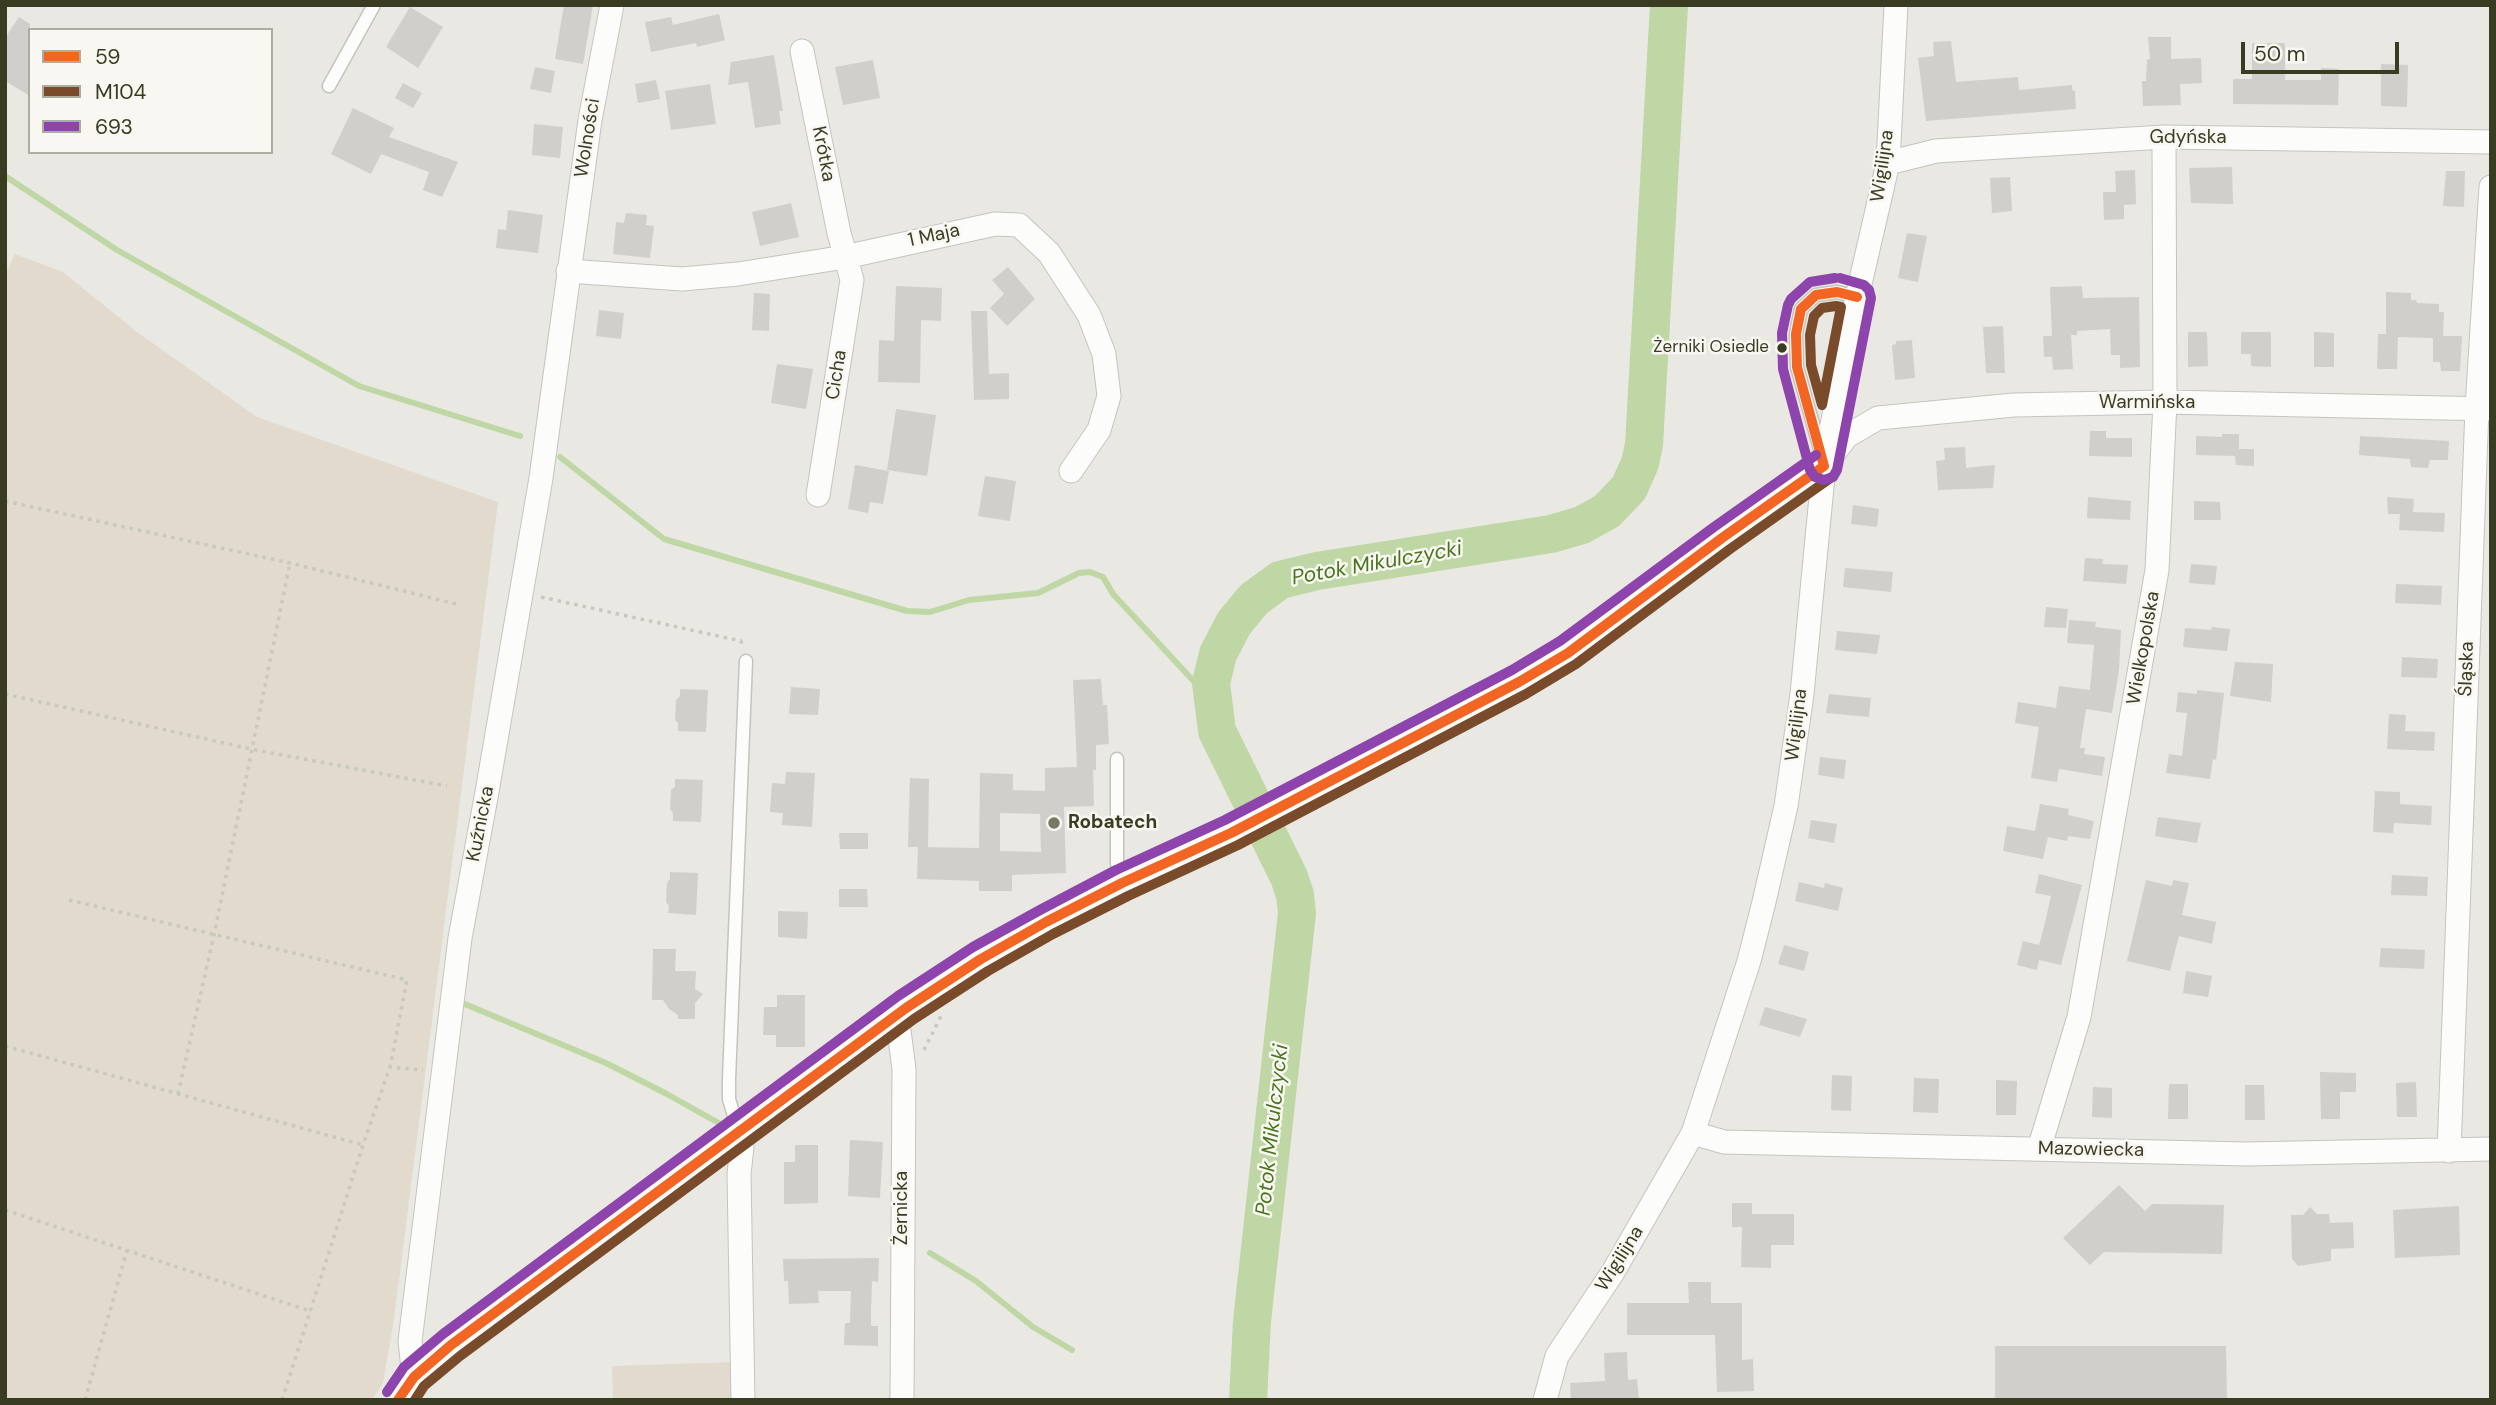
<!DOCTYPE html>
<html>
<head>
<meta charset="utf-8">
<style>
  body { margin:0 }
  #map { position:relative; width:2496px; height:1405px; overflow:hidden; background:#e9e8e3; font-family:"DM Sans",sans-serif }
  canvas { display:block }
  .frame { position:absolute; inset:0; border:7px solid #3a3c22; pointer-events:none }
  .legend { position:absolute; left:28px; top:28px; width:245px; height:126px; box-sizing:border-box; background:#f8f7f2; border:2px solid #acac9f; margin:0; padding:9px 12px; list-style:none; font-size:21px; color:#3a3c22 }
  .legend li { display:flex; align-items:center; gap:14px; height:35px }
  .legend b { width:35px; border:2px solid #acac9f }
  .scale { position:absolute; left:2241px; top:42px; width:158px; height:32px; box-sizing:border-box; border:4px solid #3a3c22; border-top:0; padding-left:9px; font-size:21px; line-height:24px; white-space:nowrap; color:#3a3c22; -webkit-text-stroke:5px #f8f7f2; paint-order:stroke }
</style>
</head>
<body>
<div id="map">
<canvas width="2496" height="1405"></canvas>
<div class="frame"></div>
<ul class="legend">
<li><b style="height:9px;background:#f26522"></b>59</li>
<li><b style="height:9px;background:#7a4b2a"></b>M104</li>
<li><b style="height:9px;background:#8e44ad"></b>693</li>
</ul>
<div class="scale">50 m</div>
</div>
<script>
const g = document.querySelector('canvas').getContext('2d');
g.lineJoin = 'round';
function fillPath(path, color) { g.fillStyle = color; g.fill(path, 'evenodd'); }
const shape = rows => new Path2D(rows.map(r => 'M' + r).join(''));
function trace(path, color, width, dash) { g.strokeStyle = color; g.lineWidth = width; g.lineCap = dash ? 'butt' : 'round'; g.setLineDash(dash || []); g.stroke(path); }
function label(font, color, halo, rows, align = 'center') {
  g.font = font + ' "DM Sans",sans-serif'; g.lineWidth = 5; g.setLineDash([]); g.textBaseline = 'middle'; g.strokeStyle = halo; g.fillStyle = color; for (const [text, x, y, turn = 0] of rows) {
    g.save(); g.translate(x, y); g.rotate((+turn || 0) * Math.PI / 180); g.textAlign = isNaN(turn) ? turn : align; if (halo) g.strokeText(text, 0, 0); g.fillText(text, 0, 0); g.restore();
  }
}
fillPath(shape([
  [15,254,63,272,137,332,257,417,498,502,394,1319,383,1383,372,1400,5,1400,5,276],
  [737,1362,738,1400,613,1400,612,1366]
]), '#e2dacc');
trace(shape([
  [5,176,117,250,359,386,520,436],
  [560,457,664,539,907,611,930,612,969,600,1038,593,1079,573,1090,572,1103,577,1113,594,1212,701],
  [460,1002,606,1063,665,1093,724,1126],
  [930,1253,976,1281,1033,1327,1072,1350]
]), '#bfd7a5', 6);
trace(shape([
  [1248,1400,1252,1321,1297,913,1295,895,1289,877,1217,731,1211,683,1218,654,1234,623,1254,599,1280,580,1317,571,1551,534,1582,525,1607,511,1629,488,1640,463,1644,445,1669,5]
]), '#bfd7a5', 38);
fillPath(shape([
  [564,5,593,5,583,64,555,59],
  [410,7,443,27,418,68,386,47],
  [719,14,725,40,697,47,696,43,651,52,645,22,671,17,673,25],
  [19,17,30,24,30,96,5,81,5,38],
  [2148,37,2171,37,2171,59,2201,58,2202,83,2180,84,2181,105,2143,106,2142,81,2146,81,2147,60,2150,59],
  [1951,41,1956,82,2018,77,2019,90,2072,85,2072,90,2075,91,2076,109,1926,121,1918,58,1934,56,1933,42],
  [2252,43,2285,43,2285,80,2321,80,2321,68,2339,69,2338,105,2233,104,2233,79,2252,79],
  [774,55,783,111,779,111,781,124,755,128,748,82,728,85,731,62],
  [873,60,880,98,843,105,835,67],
  [2381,64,2408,65,2407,107,2381,106],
  [535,67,555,71,551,93,530,89],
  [656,80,660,99,638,103,635,84],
  [403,83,422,93,413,108,395,98],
  [710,84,716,124,671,130,665,91],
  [353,108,394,128,389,137,458,162,442,197,423,190,429,172,381,154,371,174,331,154],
  [534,124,563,127,560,158,532,155],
  [2232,167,2233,204,2191,203,2189,168],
  [2135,170,2136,204,2124,205,2124,219,2104,220,2103,192,2116,192,2115,171],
  [2446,171,2465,171,2464,207,2443,206],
  [2010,177,2012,211,1992,213,1990,178],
  [791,203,799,237,760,246,752,212],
  [508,210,543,215,538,253,496,248,498,229,506,230],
  [626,213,647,215,646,225,654,226,650,258,613,254,616,222,624,223],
  [1907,233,1927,236,1918,282,1898,278],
  [1008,267,1035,299,1007,326,990,308,1004,294,992,280],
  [896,286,942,288,941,321,921,320,920,383,878,382,879,340,894,341],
  [2082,286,2083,298,2139,297,2140,367,2120,368,2120,355,2111,355,2110,329,2077,331,2077,335,2071,335,2073,369,2053,370,2052,357,2044,357,2043,336,2052,336,2050,287],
  [2386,292,2411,293,2411,300,2416,300,2417,303,2439,304,2439,312,2444,312,2443,336,2462,336,2460,371,2441,371,2440,362,2433,362,2433,338,2398,337,2397,369,2377,369,2378,334,2386,334],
  [754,293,770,294,769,331,752,330],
  [599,310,624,313,621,339,596,336],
  [971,311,987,311,989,374,1009,373,1009,399,974,400],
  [2003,326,2005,373,1986,373,1983,327],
  [2188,332,2207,332,2208,366,2188,367],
  [2241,332,2271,332,2271,367,2251,366,2251,354,2241,354],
  [2314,332,2334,333,2334,367,2314,367],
  [1912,340,1915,378,1895,380,1892,345,1896,344,1896,341],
  [777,364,813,369,806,409,771,403],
  [896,409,936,415,927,476,887,470],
  [2090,431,2106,431,2106,438,2132,438,2132,457,2089,456],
  [2222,434,2239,434,2239,449,2254,449,2254,466,2236,465,2235,456,2196,455,2196,436,2222,437],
  [2360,436,2449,441,2448,460,2430,460,2428,468,2411,467,2410,459,2359,455],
  [1965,447,1966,468,1995,465,1993,488,1938,490,1936,461,1945,460,1944,448],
  [855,465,889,471,883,504,870,502,868,513,848,509],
  [985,476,1016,481,1010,521,978,516],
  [2088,497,2131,501,2130,520,2087,518],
  [2387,497,2414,499,2413,512,2445,513,2444,532,2399,530,2400,514,2388,514],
  [2194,501,2220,502,2221,520,2194,520],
  [1853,505,1879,509,1877,527,1851,524],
  [2085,558,2103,559,2102,564,2128,565,2126,584,2083,581],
  [2191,564,2217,566,2215,585,2189,583],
  [1845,568,1893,572,1891,592,1843,587],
  [2396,584,2442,586,2441,605,2395,603],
  [2046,607,2068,609,2066,628,2044,627],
  [2069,620,2096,622,2095,627,2121,630,2119,670,2112,713,2086,709,2080,748,2085,748,2084,754,2105,757,2102,776,2059,769,2057,782,2031,778,2039,727,2015,723,2018,702,2056,708,2059,686,2090,690,2094,645,2067,643],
  [2212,627,2230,629,2227,651,2183,647,2185,628,2211,630],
  [1837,631,1880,635,1877,654,1835,650],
  [2402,657,2438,659,2437,678,2401,677],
  [2235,662,2273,664,2271,702,2230,696],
  [1101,679,1103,705,1107,705,1109,744,1096,745,1096,770,1093,770,1094,806,1064,807,1066,873,1012,875,1012,891,979,891,979,881,917,879,918,847,979,848,980,773,1013,774,1013,790,1045,791,1045,768,1077,767,1073,680],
  [1000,813,1040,814,1041,852,1000,851],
  [791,687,820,689,818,715,789,714],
  [680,689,708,690,706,732,678,731,678,723,675,720,676,700,680,696],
  [2197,690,2224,693,2216,760,2213,759,2210,779,2166,773,2169,754,2182,756,2187,713,2176,712,2178,692,2197,694],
  [1829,694,1871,698,1869,717,1826,713],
  [2389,714,2406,715,2405,731,2435,732,2434,751,2387,749],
  [1820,757,1846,760,1844,779,1818,775],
  [786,772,815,773,812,827,782,825,783,813,770,812,772,783,785,784],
  [910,778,929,779,928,847,908,847],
  [675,779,703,780,701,822,673,821,673,813,670,809,671,790,675,787],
  [2375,791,2400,792,2400,804,2432,806,2431,825,2394,823,2393,833,2373,832],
  [2040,804,2069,809,2068,815,2094,821,2090,839,2068,836,2067,841,2048,837,2043,859,2003,851,2007,826,2035,831],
  [2158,817,2201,823,2197,843,2155,836],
  [1811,820,1837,824,1834,843,1808,838],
  [839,833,868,833,868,849,840,849],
  [670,872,698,873,696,915,668,913,669,906,666,902,667,883,670,879],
  [2039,874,2082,885,2061,965,2039,960,2037,970,2017,965,2023,941,2039,945,2044,927,2051,896,2035,893],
  [2392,875,2428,877,2427,896,2391,895],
  [2146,880,2172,886,2173,880,2189,883,2182,915,2216,922,2212,944,2179,936,2170,971,2127,961],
  [1799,882,1824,888,1825,883,1843,888,1838,911,1795,901],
  [839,889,867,889,868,907,839,907],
  [778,911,808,912,807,939,778,937],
  [1784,945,1809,952,1804,971,1778,964],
  [2381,948,2425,950,2424,969,2379,967],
  [653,949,676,949,675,971,696,971,695,989,703,994,695,1003,695,1019,678,1019,678,1015,669,1009,663,1000,652,1000],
  [2186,971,2212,976,2208,997,2183,993],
  [777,995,805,995,805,1047,776,1047,776,1035,763,1035,764,1007,777,1007],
  [1765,1007,1807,1019,1800,1037,1759,1025],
  [2320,1072,2356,1073,2356,1092,2340,1092,2340,1119,2321,1119],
  [1832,1075,1852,1076,1851,1111,1831,1110],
  [1914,1078,1939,1079,1938,1113,1913,1112],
  [1996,1080,2017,1081,2016,1115,1996,1115],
  [2416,1082,2417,1117,2397,1117,2396,1083],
  [2169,1084,2188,1084,2188,1119,2168,1119],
  [2245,1085,2264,1085,2265,1120,2245,1120],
  [2093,1087,2112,1088,2112,1118,2092,1117],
  [850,1140,883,1142,880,1198,848,1196],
  [795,1145,818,1145,818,1203,784,1204,784,1162,795,1162],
  [2119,1185,2145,1211,2152,1204,2224,1205,2222,1254,2104,1252,2090,1265,2063,1238],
  [1732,1203,1752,1203,1752,1214,1794,1214,1794,1245,1771,1245,1771,1268,1741,1267,1742,1227,1732,1227],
  [2459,1206,2460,1255,2395,1258,2393,1210],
  [2310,1207,2317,1214,2329,1214,2330,1223,2353,1222,2354,1248,2331,1249,2331,1261,2298,1266,2292,1259,2291,1215,2303,1215],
  [879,1258,878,1282,872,1281,871,1313,871,1326,878,1326,878,1346,844,1345,845,1323,850,1323,851,1291,818,1291,819,1303,789,1304,788,1281,784,1281,783,1259],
  [1688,1282,1711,1282,1711,1303,1742,1303,1742,1360,1753,1359,1754,1391,1717,1392,1715,1335,1627,1335,1627,1303,1689,1303],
  [1995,1346,2226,1346,2227,1400,1995,1400],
  [1627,1352,1628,1380,1637,1379,1639,1400,1571,1400,1570,1383,1605,1381,1604,1353]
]), '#d0cfcb');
const lane = shape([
  [329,86,374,5],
  [1822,456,1797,367,1796,334,1801,309,1816,295,1837,292,1857,297],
  [1117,759,1117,863,1122,883],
  [739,1133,729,1099,729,1079,746,661]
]);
const street = shape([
  [802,51,839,233,852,280,818,495],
  [1888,163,1936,151,2164,137,2491,142],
  [568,271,682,279,738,274,845,257,995,224,1019,225,1049,253,1089,315,1104,354,1109,396,1099,430,1071,471],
  [892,1018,899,1031,904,1069,902,1400],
  [739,1133,742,1147,739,1174,743,1400],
  [1693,1133,1724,1142,2246,1154,2491,1149],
  [2039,1149,2079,1017,2157,570,2165,402,2164,137],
  [2449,1151,2477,408,2491,187],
  [414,1377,410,1341,460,938,487,792,541,478,590,120,612,5],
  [398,1400,414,1377,451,1345,906,1008,981,959,1046,922,1292,803,1418,737,1568,653,1722,538,1824,466,1847,436,1878,418,2014,405,2165,402,2491,409],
  [1545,1400,1557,1356,1613,1272,1693,1133,1749,961,1764,902,1786,806,1802,694,1824,466,1857,297,1888,163,1896,5]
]);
trace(lane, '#c4c4bf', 15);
trace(street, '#c4c4bf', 25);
trace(shape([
  [5,501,290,563,456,604],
  [541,597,741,641,742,646],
  [5,694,251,749,447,786],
  [69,900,407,980,390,1067],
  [5,1046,363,1145],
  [924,1050,940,1018,940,1013],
  [178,1094,214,935,290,563],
  [5,1210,310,1311],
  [85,1400,127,1250],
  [282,1400,363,1145,390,1067,423,1070]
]), '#c8c8c0', 3.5, [3.5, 5]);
trace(lane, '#fcfcfb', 12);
trace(street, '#fcfcfb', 23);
trace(shape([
  [1824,466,1797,367,1796,334,1801,309,1816,295,1837,292,1857,297],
  [398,1400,414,1377,451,1345,906,1008,981,959,1046,922,1122,883,1231,833,1519,682,1568,653,1722,538,1824,466]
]), '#f26522', 10);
trace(shape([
  [1836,306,1841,307,1822,405,1811,365,1810,335,1814,316,1822,308,1836,306],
  [415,1400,424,1386,460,1356,914,1019,988,971,1053,934,1128,896,1238,845,1526,694,1576,664,1730,549,1832,477]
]), '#7a4b2a', 10);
trace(shape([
  [1835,278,1810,282,1791,299,1788,305,1782,333,1783,369,1810,470,1815,477,1824,480,1833,477,1837,470,1871,298,1869,290,1864,285,1840,278],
  [387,1392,404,1367,443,1334,898,996,973,947,1040,910,1116,870,1225,820,1512,670,1560,641,1714,527,1816,455]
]), '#8e44ad', 10);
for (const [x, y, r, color] of [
  [1782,348,6,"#3a3c22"],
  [1054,823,7,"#777866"]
]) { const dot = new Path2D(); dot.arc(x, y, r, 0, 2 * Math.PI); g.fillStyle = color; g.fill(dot); trace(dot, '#f8f7f2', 2.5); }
label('17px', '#3a3c22', '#f8f7f2', [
  ["Żerniki Osiedle",1769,348]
], 'right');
label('19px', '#3a3c22', '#f8f7f2', [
  ["Wolności",588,138,-81],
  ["Gdyńska",2188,138],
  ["Krótka",823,154,79],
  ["Wigilijna",1883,166,-82],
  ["1 Maja",934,236,-12],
  ["Cicha",837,375,-81],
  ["Warmińska",2147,403],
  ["Wielkopolska",2144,648,-80],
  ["Śląska",2467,669,-88],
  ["Wigilijna",1797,725,-83],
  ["Kuźnicka",481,824,-79],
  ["Mazowiecka",2091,1150,1],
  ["Żernicka",902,1208,-90],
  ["Wigilijna",1620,1259,-58]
]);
label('bold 19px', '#3a3c22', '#f8f7f2', [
  ["Robatech",1068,823]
], 'left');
label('italic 21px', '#49761d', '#f8f7f2', [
  ["Potok Mikulczycki",1377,564,-10],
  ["Potok Mikulczycki",1273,1130,-84]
]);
</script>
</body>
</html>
